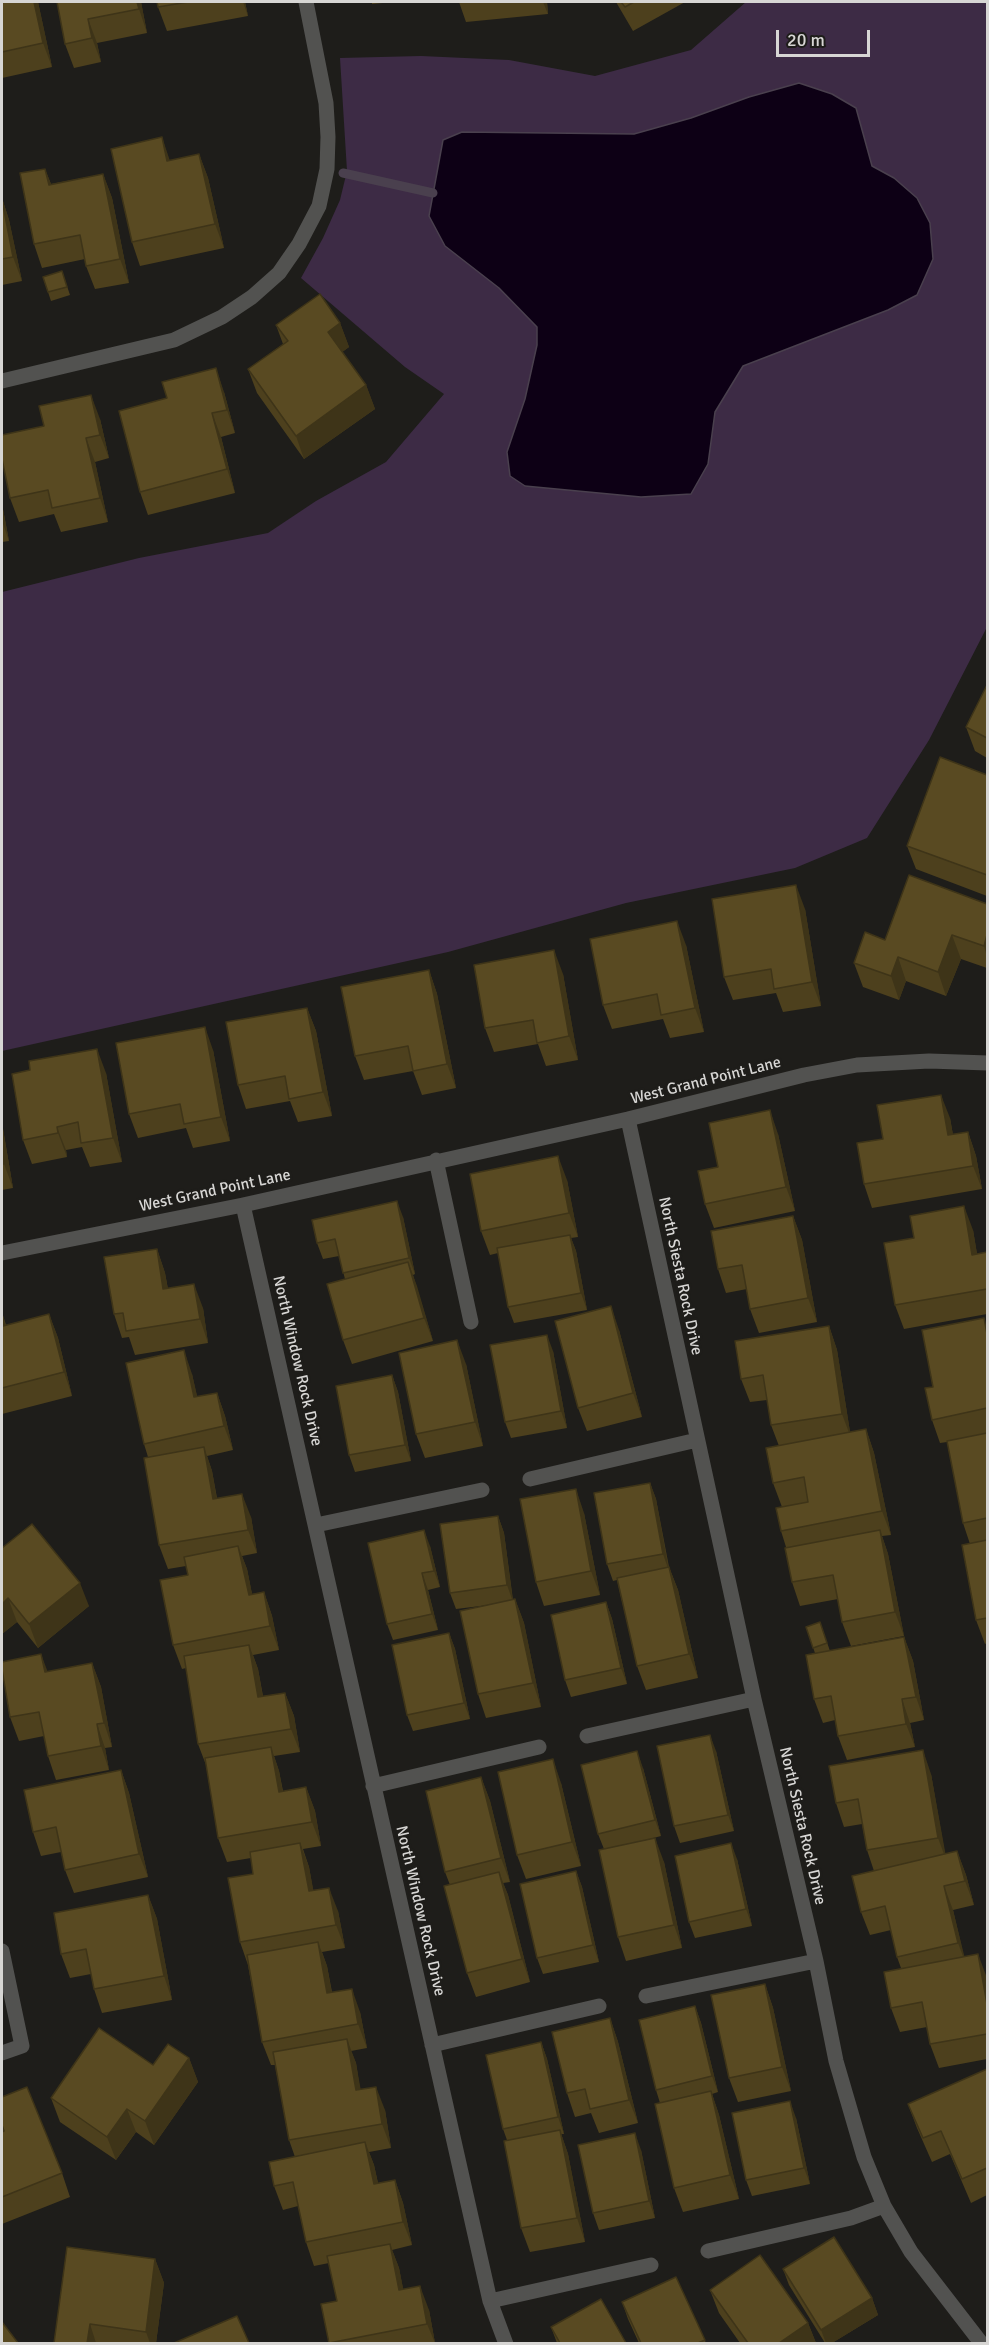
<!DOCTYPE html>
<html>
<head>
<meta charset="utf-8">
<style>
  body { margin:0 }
  #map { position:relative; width:989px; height:2345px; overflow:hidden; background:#1e1d1a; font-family:Signika,sans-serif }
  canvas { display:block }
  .frame { position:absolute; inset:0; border:3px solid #d7d6d4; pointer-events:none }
  .scale { position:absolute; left:776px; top:30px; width:94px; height:27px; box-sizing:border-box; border:3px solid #d7d6d4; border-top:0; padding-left:8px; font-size:18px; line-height:21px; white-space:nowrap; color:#d7d6d4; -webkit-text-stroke:4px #1e1d1a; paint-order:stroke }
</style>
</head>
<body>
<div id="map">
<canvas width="989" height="2345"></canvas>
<div class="frame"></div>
<div class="scale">20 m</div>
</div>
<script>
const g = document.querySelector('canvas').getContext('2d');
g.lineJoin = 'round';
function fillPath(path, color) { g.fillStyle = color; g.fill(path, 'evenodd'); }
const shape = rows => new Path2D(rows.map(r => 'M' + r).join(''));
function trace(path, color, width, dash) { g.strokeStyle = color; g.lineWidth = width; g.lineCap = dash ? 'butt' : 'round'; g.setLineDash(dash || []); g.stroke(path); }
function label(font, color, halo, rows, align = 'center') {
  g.font = font + ' Signika,sans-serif'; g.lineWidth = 5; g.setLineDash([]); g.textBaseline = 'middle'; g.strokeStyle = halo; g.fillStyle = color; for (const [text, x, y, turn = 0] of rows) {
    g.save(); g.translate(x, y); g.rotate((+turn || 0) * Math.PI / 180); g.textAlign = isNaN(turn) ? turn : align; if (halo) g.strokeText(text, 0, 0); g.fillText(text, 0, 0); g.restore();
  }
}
fillPath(shape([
  [746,2,987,2,987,627,929,740,867,838,795,868,626,903,448,952,2,1051,2,592,139,558,268,533,316,501,386,462,444,394,405,367,301,278,323,238,340,200,347,171,340,58,421,56,509,60,595,76,691,50]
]), '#3d2b45');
const water = shape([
  [799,83,832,94,856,108,872,166,894,178,917,198,930,223,933,259,917,295,888,310,743,366,715,412,708,464,691,494,641,497,525,486,510,476,507,452,525,399,537,345,537,327,499,288,445,246,429,216,443,140,462,132,634,134,691,118,749,97,799,83]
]);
fillPath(water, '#0d0015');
trace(water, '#4a404e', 1.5);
trace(shape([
  [343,173,433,193]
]), '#4a404e', 9);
trace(shape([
  [2,381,174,340,222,317,252,297,279,273,299,244,319,206,327,169,328,137,326,103,306,2],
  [628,1119,754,1699,816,1961,836,2061,864,2157,884,2206,911,2252,982,2344],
  [436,1160,471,1322],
  [243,1205,490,2301,506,2344],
  [2,1253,243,1205,628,1119,804,1075,857,1065,929,1061,988,1063],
  [530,1479,697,1440],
  [316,1525,482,1490],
  [587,1736,754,1699],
  [373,1786,539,1747],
  [2,1951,22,2046,2,2053],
  [646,1996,816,1961],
  [432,2045,599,2006],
  [708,2251,851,2218,884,2206],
  [490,2301,651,2265]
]), '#525250', 15);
fillPath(shape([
  [2,2,38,2,52,67,2,78],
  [57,2,141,2,147,33,97,43,101,62,74,68,65,44],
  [157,2,245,2,248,16,167,31,158,7],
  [372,2,393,2,372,4],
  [459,2,547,2,548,14,466,22],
  [616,2,685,2,633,31],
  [199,154,208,178,224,248,140,266,132,242],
  [45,169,51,184,103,174,112,198,129,283,95,289,86,266,85,259,42,268,34,244],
  [2,198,9,220,22,281,2,285],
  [62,271,70,295,51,301,43,277],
  [340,323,349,347,342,352,366,385,375,409,304,459,257,393,248,369,283,344,276,325],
  [224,392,235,433,221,437,235,493,148,515,140,492],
  [100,419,109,458,95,462,108,522,61,532,54,514,19,522,10,498],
  [2,504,9,541,2,542],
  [987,685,987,758,975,751,966,727],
  [987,775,987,896,916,869,907,846],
  [987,904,987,968,961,959,946,996,906,981,899,1000,863,987,854,963,885,940],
  [805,909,821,1006,783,1012,776,993,733,1000,724,977],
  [686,945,704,1032,670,1038,663,1019,612,1029,603,1005],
  [429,970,437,994,456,1088,422,1095,413,1071,364,1080,355,1056],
  [563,974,578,1060,546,1066,538,1044,494,1052,485,1028],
  [307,1008,316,1031,332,1116,298,1122,290,1101,246,1109,238,1085],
  [213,1050,230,1141,193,1148,186,1128,138,1138,129,1114],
  [106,1073,122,1162,90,1167,82,1147,66,1150,67,1157,32,1164,23,1140],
  [950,1118,953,1135,968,1132,976,1156,982,1189,872,1208,864,1184,883,1139],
  [2,1123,13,1188,2,1190],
  [778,1134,795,1211,714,1228,705,1204,718,1167],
  [567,1180,578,1237,571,1238,576,1251,587,1310,514,1323,508,1307,498,1253,490,1255,481,1231],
  [793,1216,802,1240,817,1322,759,1333,750,1309,747,1289,726,1293,718,1269],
  [403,1217,415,1274,413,1275,433,1341,352,1364,343,1340,345,1279,339,1256,323,1259,317,1243],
  [973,1230,977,1254,987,1252,987,1314,904,1329,895,1305],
  [157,1249,165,1273,168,1289,203,1308,208,1343,135,1355,129,1337,122,1338,114,1314],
  [2,1312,6,1325,49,1314,58,1338,72,1396,2,1414],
  [829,1326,837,1350,850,1432,866,1429,874,1453,891,1535,882,1536,888,1554,904,1636,851,1646,842,1622,838,1599,800,1606,792,1582,786,1547,781,1531,782,1507,773,1483,779,1446,771,1425,767,1400,750,1402,741,1379],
  [987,1327,987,1643,985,1644,976,1620,970,1544,963,1523,947,1442,940,1443,932,1420,933,1387],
  [619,1330,642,1417,587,1431,578,1408],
  [553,1351,567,1428,511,1438,505,1422],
  [466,1364,483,1446,425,1458,416,1434],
  [192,1374,197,1397,217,1393,225,1416,233,1450,207,1456,212,1471,217,1498,251,1517,257,1553,242,1556,247,1569,252,1594,264,1592,272,1616,279,1650,253,1655,258,1669,263,1696,285,1693,294,1716,300,1752,274,1756,279,1771,283,1791,306,1787,315,1811,321,1846,303,1849,309,1867,313,1890,338,1911,345,1948,322,1952,327,1966,332,1992,360,2012,367,2048,351,2051,356,2063,360,2089,385,2110,391,2148,369,2152,374,2165,378,2183,395,2180,403,2203,412,2245,392,2250,399,2268,403,2289,429,2310,435,2343,329,2343,337,2301,329,2263,314,2266,306,2242,298,2206,283,2210,274,2186,295,2157,289,2140,275,2065,271,2065,262,2042,248,1965,240,1942,253,1874,251,1858,227,1862,218,1838,206,1765,198,1744,186,1668,182,1669,173,1645,188,1575,186,1566,168,1569,159,1545,148,1457,144,1444],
  [392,1375,398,1392,411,1461,355,1472,349,1455],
  [650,1483,656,1499,669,1567,678,1590,698,1678,646,1690,637,1666,617,1580,613,1581,607,1564],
  [584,1513,600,1595,544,1606,536,1582],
  [498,1516,504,1533,513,1600,515,1599,524,1623,541,1707,486,1718,478,1694,489,1605,456,1609,450,1593],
  [430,1546,440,1587,428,1590,438,1630,393,1640,387,1624],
  [2,1548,89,1606,38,1648,17,1622,2,1634],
  [606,1602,612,1619,627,1684,571,1697,565,1680],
  [820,1622,830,1651,904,1637,913,1661,924,1720,910,1723,915,1747,847,1760,838,1736,835,1720,823,1723,814,1699,815,1653,806,1627],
  [449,1633,455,1649,470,1719,413,1731,407,1715],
  [92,1663,101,1687,112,1747,105,1748,109,1770,56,1780,48,1756,44,1736,19,1741,10,1717,47,1672],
  [716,1751,734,1831,680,1843,674,1826],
  [643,1768,661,1836,642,1841,664,1862,682,1948,626,1961,618,1937,604,1849,598,1834],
  [121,1770,129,1793,148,1877,74,1893,65,1870,61,1852,41,1856,33,1832],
  [931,1774,945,1854,957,1851,966,1875,974,1905,953,1910,964,1957,987,1978,987,2059,939,2068,930,2044,927,2027,900,2032,891,2008,901,1968,897,1957,891,1930,870,1935,861,1912,874,1871,867,1850,862,1824,844,1827,836,1803],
  [481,1777,490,1801,510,1882,503,1883,508,1895,530,1982,476,1997,467,1973,450,1885,445,1872],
  [561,1783,581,1866,526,1879,517,1855],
  [737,1859,752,1926,695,1938,689,1922],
  [576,1871,582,1887,599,1962,543,1974,537,1958],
  [148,1895,157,1919,172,2000,102,2013,94,1989,91,1974,70,1978,61,1954],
  [765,1984,773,2008,791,2091,738,2102,729,2078],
  [695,2006,701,2023,718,2092,712,2094,719,2115,739,2199,683,2212,674,2188,660,2103,656,2090],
  [610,2018,618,2042,638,2123,599,2133,591,2113,575,2117,567,2093],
  [541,2042,547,2059,564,2134,561,2134,568,2154,585,2242,530,2252,521,2228,507,2140,503,2129],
  [189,2058,198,2082,154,2145,136,2132,116,2160,60,2122,51,2098,153,2065],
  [987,2069,987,2195,971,2203,950,2154,932,2162,917,2128,908,2104],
  [2,2097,62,2173,70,2197,2,2224,2,2132,3,2132,2,2127],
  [796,2118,810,2184,752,2196,746,2180],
  [641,2150,655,2218,599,2230,593,2213],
  [155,2259,164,2283,156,2343,54,2343],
  [783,2269,872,2298,878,2315,832,2343,825,2343,789,2285],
  [676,2277,706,2343,639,2343,628,2319,622,2302],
  [710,2290,808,2323,816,2343,740,2343,719,2313],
  [551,2327,626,2343,557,2343]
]), '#4d401d');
fillPath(shape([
  [34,2,38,2,52,67,43,43],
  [137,2,141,2,147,33,139,9],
  [243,2,245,2,248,16],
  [543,2,547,2,548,14],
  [88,19,97,43,101,62,92,38],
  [162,137,170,161,167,161],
  [199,154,208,178,224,248,215,224],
  [45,169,54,192,49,185],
  [103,174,112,198,129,283,120,259],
  [2,198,9,220,22,281,13,257],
  [340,323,349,347,337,356,328,332],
  [216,368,224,392,235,433,227,410],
  [366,385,375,409,304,459,296,436],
  [91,395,100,419,109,458,100,435],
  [212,413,221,437,235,493,227,469],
  [86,438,95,462,108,522,100,498],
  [2,504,9,541,2,521],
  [796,885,805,909,821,1006,812,982],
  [677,921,686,945,704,1032,695,1008],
  [952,935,961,959,946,996,938,972],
  [987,935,987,957,984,946],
  [554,950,563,974,578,1060,569,1036],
  [898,957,906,981,899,1000,891,976],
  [429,970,437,994,456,1088,447,1064],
  [307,1008,316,1031,332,1116,323,1092],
  [205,1027,213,1050,230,1141,221,1117],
  [97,1049,106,1073,122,1162,113,1138],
  [941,1095,950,1118,957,1159,948,1135],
  [770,1110,778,1134,795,1211,786,1187],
  [2,1123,13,1188,4,1164,2,1148],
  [57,1127,66,1150,67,1157,58,1133],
  [968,1132,976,1156,982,1189,973,1166],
  [558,1156,567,1180,578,1237,569,1213],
  [397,1201,403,1217,415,1274,409,1258],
  [964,1206,973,1230,981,1278,972,1255],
  [793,1216,802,1240,817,1322,808,1298],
  [570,1235,576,1251,587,1310,581,1293],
  [157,1249,165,1273,172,1313,163,1289],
  [408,1262,417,1286,433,1341,424,1318],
  [194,1284,203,1308,208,1343,200,1319],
  [611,1306,619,1330,642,1417,633,1393],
  [2,1312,4,1320,12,1350,3,1326,2,1320],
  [49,1314,58,1338,72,1396,64,1372],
  [829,1326,837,1350,851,1438,842,1414],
  [547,1335,553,1351,567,1428,561,1411],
  [457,1340,466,1364,483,1446,475,1422],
  [184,1350,192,1374,203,1421,194,1397],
  [392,1375,398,1392,411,1461,405,1445],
  [217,1393,225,1416,233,1450,224,1426],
  [866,1429,874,1453,891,1535,882,1511],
  [204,1447,212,1471,221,1523,213,1499],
  [650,1483,656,1499,669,1571,663,1554],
  [576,1489,584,1513,600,1595,591,1571],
  [242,1494,251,1517,257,1553,248,1530],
  [498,1516,504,1533,513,1602,507,1585],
  [424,1530,430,1546,440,1587,434,1571],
  [880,1530,888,1554,904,1636,895,1612],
  [238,1546,247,1569,257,1619,249,1595],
  [669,1567,678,1590,698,1678,689,1654],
  [422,1573,428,1590,438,1630,432,1614],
  [80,1583,89,1606,38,1648,29,1624],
  [264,1592,272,1616,279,1650,270,1626],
  [8,1598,17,1622,2,1634,2,1604],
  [515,1599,524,1623,541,1707,533,1683],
  [606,1602,612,1619,627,1684,621,1668],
  [449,1633,455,1649,470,1719,464,1703],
  [904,1637,913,1661,924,1720,916,1697],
  [249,1645,258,1669,267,1721,258,1697],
  [41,1654,50,1678,45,1672],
  [92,1663,101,1687,112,1747,104,1723],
  [285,1693,294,1716,300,1752,291,1729],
  [902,1699,910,1723,915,1747,906,1724],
  [97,1724,105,1748,109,1770,101,1746],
  [710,1735,716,1751,734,1831,728,1815],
  [271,1747,279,1771,287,1816,279,1792],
  [923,1750,931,1774,947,1862,938,1838],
  [637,1751,643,1768,661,1836,655,1820],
  [553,1759,561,1783,581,1866,572,1842],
  [121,1770,129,1793,148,1877,139,1854],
  [481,1777,490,1801,510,1882,501,1858],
  [306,1787,315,1811,321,1846,312,1822],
  [655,1838,664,1862,682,1948,674,1925],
  [300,1843,309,1867,318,1915,309,1891],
  [731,1843,737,1859,752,1926,746,1909],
  [957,1851,966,1875,974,1905,965,1881],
  [576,1871,582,1887,599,1962,593,1945],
  [499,1872,508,1895,530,1982,522,1959],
  [944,1886,953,1910,967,1967,958,1943],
  [329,1888,338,1911,345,1948,336,1925],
  [148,1895,157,1919,172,2000,164,1976],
  [318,1942,327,1966,336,2017,327,1993],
  [978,1954,987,1978,987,2004],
  [765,1984,773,2008,791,2091,782,2067],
  [352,1989,360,2012,367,2048,358,2024],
  [695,2006,701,2023,718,2092,712,2076],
  [610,2018,618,2042,638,2123,629,2100],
  [347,2039,356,2063,365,2114,356,2090],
  [541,2042,547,2059,564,2134,558,2117],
  [189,2058,198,2082,154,2145,145,2121],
  [376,2087,385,2110,391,2148,382,2124],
  [711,2091,719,2115,739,2199,730,2175],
  [790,2101,796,2118,810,2184,804,2168],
  [127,2109,136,2132,116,2160,107,2137],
  [560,2130,568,2154,585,2242,577,2218],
  [635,2133,641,2150,655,2218,649,2201],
  [365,2142,374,2165,383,2207,374,2184],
  [395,2180,403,2203,412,2245,403,2222],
  [390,2244,399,2268,408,2313,399,2290],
  [155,2259,164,2283,156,2343,150,2343,146,2332],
  [420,2286,429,2310,435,2343,427,2324],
  [872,2298,878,2315,832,2343,826,2343,821,2330],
  [808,2323,816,2343,779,2343],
  [90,2324,96,2343,87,2343]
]), '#3e3418');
const building = shape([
  [2,2,34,2,43,43,2,52,2,2],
  [57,2,137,2,139,9,88,19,92,38,65,44,57,2],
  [157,2,188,2,158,7,157,2],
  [621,2,634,2,625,7,621,2],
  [162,137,167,161,199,154,215,224,132,242,111,149,162,137],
  [45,169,49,185,103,174,120,259,86,266,80,235,34,244,20,173,45,169],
  [2,200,13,257,2,259,2,200],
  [62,271,67,287,48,292,43,277,62,271],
  [320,294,340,323,328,332,366,385,296,436,248,369,288,341,276,325,320,294],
  [216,368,227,410,212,413,227,469,140,492,119,411,167,398,162,382,216,368],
  [91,395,100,435,86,438,100,498,52,508,48,490,10,498,2,459,2,435,44,426,39,406,91,395],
  [987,685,987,738,966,727,987,685],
  [940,757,987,775,987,875,907,846,940,757],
  [909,875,987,904,987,935,984,946,952,935,938,972,898,957,891,976,854,963,865,932,885,940,909,875],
  [796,885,812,982,774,989,771,969,724,977,712,899,796,885],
  [677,921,695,1008,661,1015,657,994,603,1005,590,939,677,921],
  [554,950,569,1036,537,1043,533,1020,485,1028,474,965,554,950],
  [429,970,447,1064,413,1071,408,1046,355,1056,341,987,429,970],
  [307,1008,323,1092,289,1099,285,1076,238,1085,226,1022,307,1008],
  [205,1027,221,1117,184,1124,180,1104,129,1114,116,1043,205,1027],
  [97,1049,113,1138,81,1143,78,1122,57,1127,58,1133,23,1140,12,1074,30,1070,29,1061,97,1049],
  [941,1095,948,1135,968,1132,973,1166,864,1184,857,1143,883,1139,877,1105,941,1095],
  [770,1110,786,1187,705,1204,698,1171,718,1167,709,1123,770,1110],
  [2,1148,4,1164,2,1164,2,1148],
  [558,1156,569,1213,481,1231,470,1174,558,1156],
  [397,1201,409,1258,343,1273,335,1239,317,1243,312,1220,397,1201],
  [964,1206,972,1255,987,1252,987,1289,895,1305,884,1243,914,1238,910,1216,964,1206],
  [793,1216,808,1298,750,1309,742,1265,718,1269,711,1231,793,1216],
  [570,1235,581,1293,508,1307,497,1248,570,1235],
  [157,1249,163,1289,194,1284,200,1319,126,1331,123,1313,114,1314,104,1257,157,1249],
  [408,1262,424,1318,343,1340,327,1284,408,1262],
  [611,1306,633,1393,578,1408,555,1321,611,1306],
  [49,1314,64,1372,2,1388,2,1320,3,1326,49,1314],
  [984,1318,987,1334,987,1408,932,1420,925,1388,933,1387,922,1330,984,1318],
  [829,1326,842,1414,771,1425,763,1375,741,1379,735,1341,829,1326],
  [547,1335,561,1411,505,1422,490,1345,547,1335],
  [457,1340,475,1422,416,1434,399,1353,457,1340],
  [184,1350,194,1397,217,1393,224,1426,144,1444,126,1363,184,1350],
  [392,1375,405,1445,349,1455,336,1386,392,1375],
  [866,1429,882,1511,781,1531,776,1508,808,1502,804,1477,773,1483,766,1448,866,1429],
  [987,1433,987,1518,963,1523,947,1441,987,1433],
  [204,1447,213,1499,242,1494,248,1530,159,1545,144,1458,204,1447],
  [650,1483,663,1554,607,1564,594,1493,650,1483],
  [576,1489,591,1571,536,1582,520,1499,576,1489],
  [498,1516,507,1585,450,1593,440,1524,498,1516],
  [32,1524,80,1583,29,1624,8,1598,2,1604,2,1548,32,1524],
  [424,1530,434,1571,422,1573,432,1614,387,1624,368,1543,424,1530],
  [880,1530,895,1612,842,1622,833,1575,792,1582,785,1548,880,1530],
  [987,1540,987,1618,976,1620,962,1545,987,1540],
  [238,1546,249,1595,264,1592,270,1626,173,1645,160,1580,188,1575,184,1557,238,1546],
  [669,1567,689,1654,637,1666,617,1578,669,1567],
  [515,1599,533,1683,478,1694,460,1611,515,1599],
  [606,1602,621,1668,565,1680,551,1615,606,1602],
  [820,1622,827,1643,813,1648,806,1627,820,1622],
  [449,1633,464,1703,407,1715,392,1645,449,1633],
  [904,1637,916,1697,902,1699,906,1724,838,1736,831,1696,814,1699,806,1655,904,1637],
  [249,1645,258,1697,285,1693,291,1729,198,1744,184,1656,249,1645],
  [41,1654,45,1672,92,1663,104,1723,97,1724,101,1746,48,1756,39,1712,10,1717,2,1669,2,1662,41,1654],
  [710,1735,728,1815,674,1826,657,1746,710,1735],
  [271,1747,279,1792,306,1787,312,1822,218,1838,205,1758,271,1747],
  [923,1750,938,1838,867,1850,858,1799,836,1803,829,1766,923,1750],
  [637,1751,655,1820,598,1834,581,1765,637,1751],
  [553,1759,572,1842,517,1855,498,1772,553,1759],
  [121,1770,139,1854,65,1870,56,1827,33,1832,24,1790,121,1770],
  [481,1777,501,1858,445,1872,426,1791,481,1777],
  [655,1838,674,1925,618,1937,599,1850,655,1838],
  [300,1843,309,1891,329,1888,336,1925,240,1942,228,1878,253,1874,250,1852,300,1843],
  [731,1843,746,1909,689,1922,675,1856,731,1843],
  [957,1851,965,1881,944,1886,958,1943,897,1957,885,1906,861,1912,852,1876,957,1851],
  [576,1871,593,1945,537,1958,520,1884,576,1871],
  [499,1872,522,1959,467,1973,444,1886,499,1872],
  [148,1895,164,1976,94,1989,86,1949,61,1954,54,1913,148,1895],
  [318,1942,327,1993,352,1989,358,2024,262,2042,247,1955,318,1942],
  [978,1954,987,2004,987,2034,930,2044,922,2002,891,2008,884,1972,978,1954],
  [765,1984,782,2067,729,2078,711,1995,765,1984],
  [695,2006,712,2076,656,2090,639,2020,695,2006],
  [610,2018,629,2100,590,2109,585,2089,567,2093,552,2032,610,2018],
  [99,2028,153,2065,168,2044,189,2058,145,2121,127,2109,107,2137,51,2098,99,2028],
  [347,2039,356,2090,376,2087,382,2124,289,2140,273,2052,347,2039],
  [541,2042,558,2117,503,2129,486,2055,541,2042],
  [987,2069,987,2168,962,2179,941,2131,923,2138,908,2104,987,2069],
  [27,2087,62,2173,2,2197,2,2132,4,2131,2,2125,2,2097,27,2087],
  [711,2091,730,2175,674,2188,655,2104,711,2091],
  [790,2101,804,2168,746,2180,732,2113,790,2101],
  [560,2130,577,2218,521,2228,504,2141,560,2130],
  [635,2133,649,2201,593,2213,578,2145,635,2133],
  [365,2142,374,2184,395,2180,403,2222,306,2242,293,2182,274,2186,269,2162,365,2142],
  [834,2237,872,2298,821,2330,783,2269,834,2237],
  [390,2244,399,2290,420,2286,427,2324,329,2343,321,2304,337,2301,327,2256,390,2244],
  [67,2247,155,2259,146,2332,90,2324,87,2343,54,2343,67,2247],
  [760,2255,808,2323,779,2343,748,2343,710,2290,760,2255],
  [676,2277,705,2340,698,2343,641,2343,622,2302,676,2277],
  [601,2299,626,2343,560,2343,551,2327,601,2299],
  [237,2316,249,2343,174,2343,237,2316],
  [2,2322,18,2343,2,2343,2,2322]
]);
fillPath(building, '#594a22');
trace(building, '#3e3418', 1.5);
label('16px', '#d7d6d4', '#1e1d1a', [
  ["West Grand Point Lane",706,1081,-14],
  ["West Grand Point Lane",215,1191,-12],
  ["North Siesta Rock Drive",680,1276,78],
  ["North Window Rock Drive",297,1361,77],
  ["North Siesta Rock Drive",802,1826,77],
  ["North Window Rock Drive",420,1911,77]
]);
</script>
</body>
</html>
